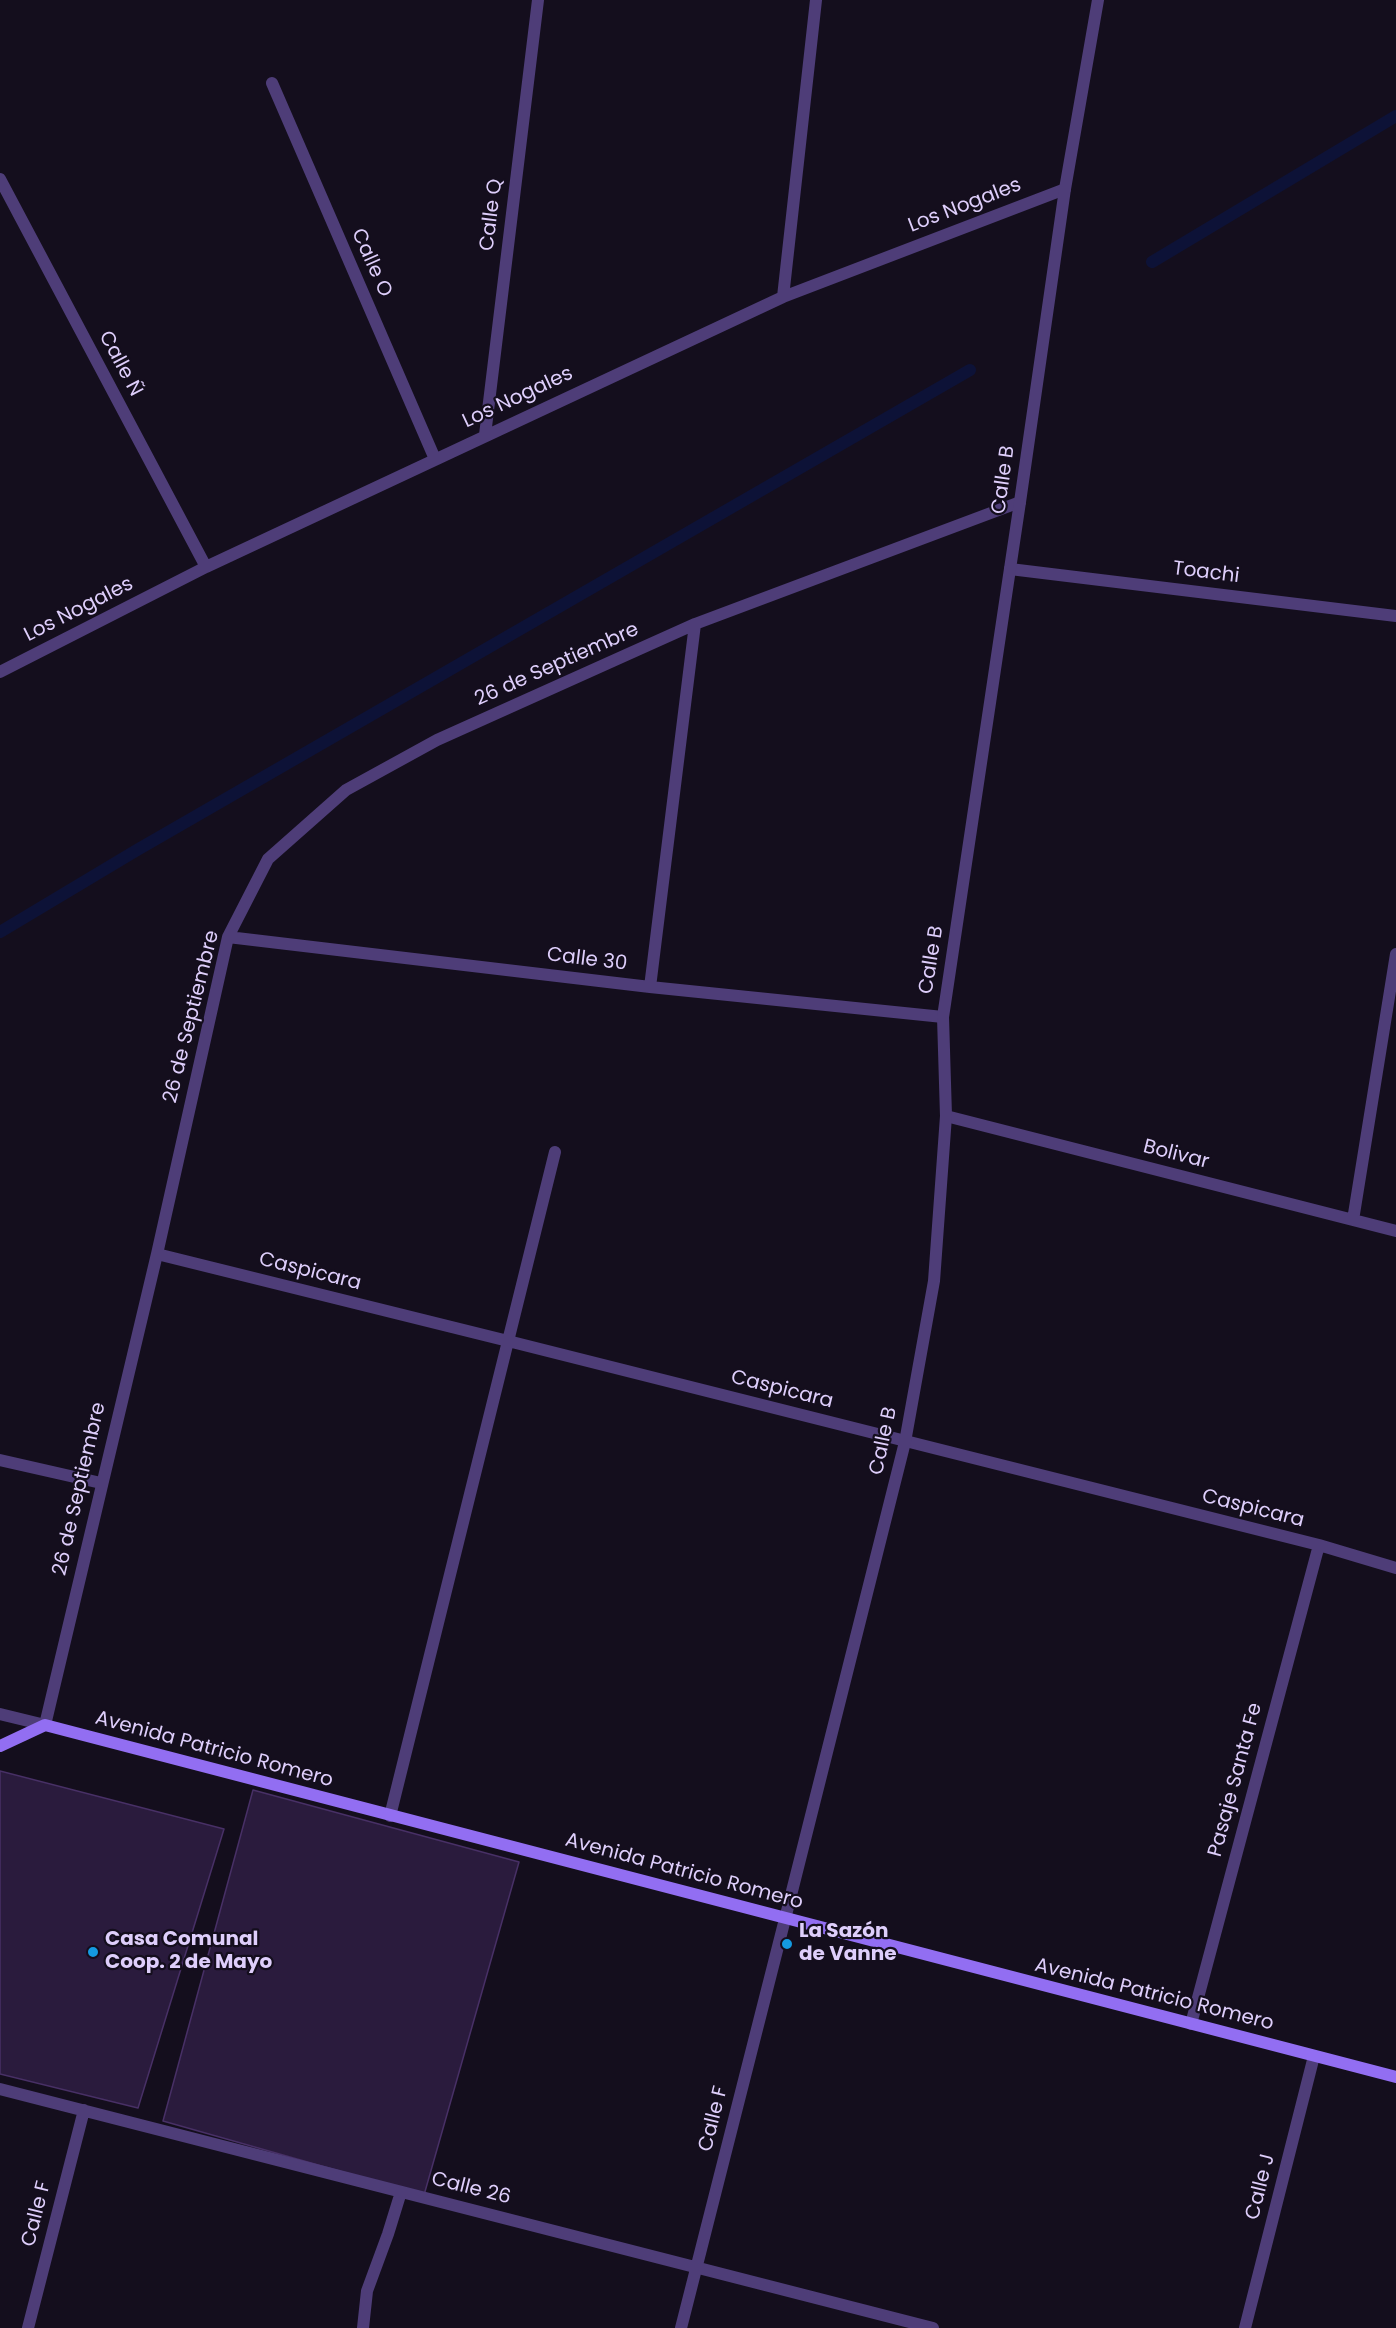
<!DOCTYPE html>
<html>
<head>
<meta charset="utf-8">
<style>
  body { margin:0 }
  canvas { display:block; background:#140e1d }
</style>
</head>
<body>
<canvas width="1396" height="2328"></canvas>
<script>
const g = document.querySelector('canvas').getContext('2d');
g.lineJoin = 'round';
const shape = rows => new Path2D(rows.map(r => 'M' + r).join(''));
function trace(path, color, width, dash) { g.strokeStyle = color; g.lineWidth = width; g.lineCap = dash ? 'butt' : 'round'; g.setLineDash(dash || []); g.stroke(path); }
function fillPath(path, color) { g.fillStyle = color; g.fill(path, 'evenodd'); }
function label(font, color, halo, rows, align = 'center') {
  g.font = font + ' Poppins,sans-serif'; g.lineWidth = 4.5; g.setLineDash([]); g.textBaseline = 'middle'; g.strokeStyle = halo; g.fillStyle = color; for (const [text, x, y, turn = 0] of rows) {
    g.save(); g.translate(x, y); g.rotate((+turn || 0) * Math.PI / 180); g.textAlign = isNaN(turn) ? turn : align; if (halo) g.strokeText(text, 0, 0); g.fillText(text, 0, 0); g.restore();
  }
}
trace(shape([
  [1152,262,1396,116],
  [0,932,137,850,970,370]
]), '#0d1237', 12);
const building = shape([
  [0,1771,224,1829,138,2108,0,2074,0,1771],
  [253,1790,519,1862,424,2195,163,2121,253,1790]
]);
fillPath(building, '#2a1b3d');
trace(building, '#483066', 1.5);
trace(shape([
  [272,83,435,459],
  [0,179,206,567],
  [783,297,816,0],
  [485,435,538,0],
  [1010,569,1396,616],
  [0,672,206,567,783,297,1065,189],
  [228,937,650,987,943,1017],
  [650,987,695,624],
  [946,1116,1396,1231],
  [1353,1220,1396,954],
  [157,1254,508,1341,1319,1545,1396,1568],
  [0,1460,101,1483],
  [0,1714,45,1725,157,1254,228,937,268,859,346,790,437,740,695,624,1020,502],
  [390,1816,555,1152],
  [1191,2024,1319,1545],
  [0,2089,933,2328],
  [28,2328,84,2110],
  [363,2328,367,2291,388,2234,401,2192],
  [681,2328,785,1919],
  [1245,2328,1314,2056]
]), '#4e3d78', 12);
trace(shape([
  [785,1919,905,1442,934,1281,946,1116,943,1017,1020,502,1065,189,1098,0]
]), '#4e3d78', 12);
trace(shape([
  [0,1746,45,1725,1396,2077]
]), '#926ef2', 12);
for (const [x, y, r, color] of [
  [787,1944,6,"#149ae1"],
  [93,1952,6,"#149ae1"]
]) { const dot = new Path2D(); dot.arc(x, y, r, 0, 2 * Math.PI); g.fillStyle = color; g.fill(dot); trace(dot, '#140e1d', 2); }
label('20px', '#decefb', '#140e1d', [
  ["Los Nogales",965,206,-21],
  ["Calle Q",492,215,-83],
  ["Calle O",371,263,66],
  ["Calle Ñ",120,364,62],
  ["Los Nogales",518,398,-25],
  ["Calle B",1004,480,-82],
  ["Toachi",1206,573,7],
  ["Los Nogales",79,610,-27],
  ["26 de Septiembre",557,665,-24],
  ["Calle 30",587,960,7],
  ["Calle B",932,960,-81],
  ["26 de Septiembre",192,1017,-76],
  ["Bolivar",1176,1155,14],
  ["Caspicara",310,1272,14],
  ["Caspicara",782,1390,14],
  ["Calle B",884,1441,-78],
  ["26 de Septiembre",80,1489,-77],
  ["Caspicara",1253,1509,14],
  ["Avenida Patricio Romero",214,1750,15],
  ["Pasaje Santa Fe",1236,1780,-75],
  ["Avenida Patricio Romero",684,1872,15],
  ["Avenida Patricio Romero",1154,1995,14],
  ["Calle F",714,2119,-76],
  ["Calle J",1261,2187,-76],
  ["Calle 26",471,2189,14],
  ["Calle F",37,2214,-76]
]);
label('bold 20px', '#decefb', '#140e1d', [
  ["La Sazón",799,1932],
  ["de Vanne",799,1955],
  ["Casa Comunal",105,1940],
  ["Coop. 2 de Mayo",105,1963]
], 'left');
</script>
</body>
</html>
